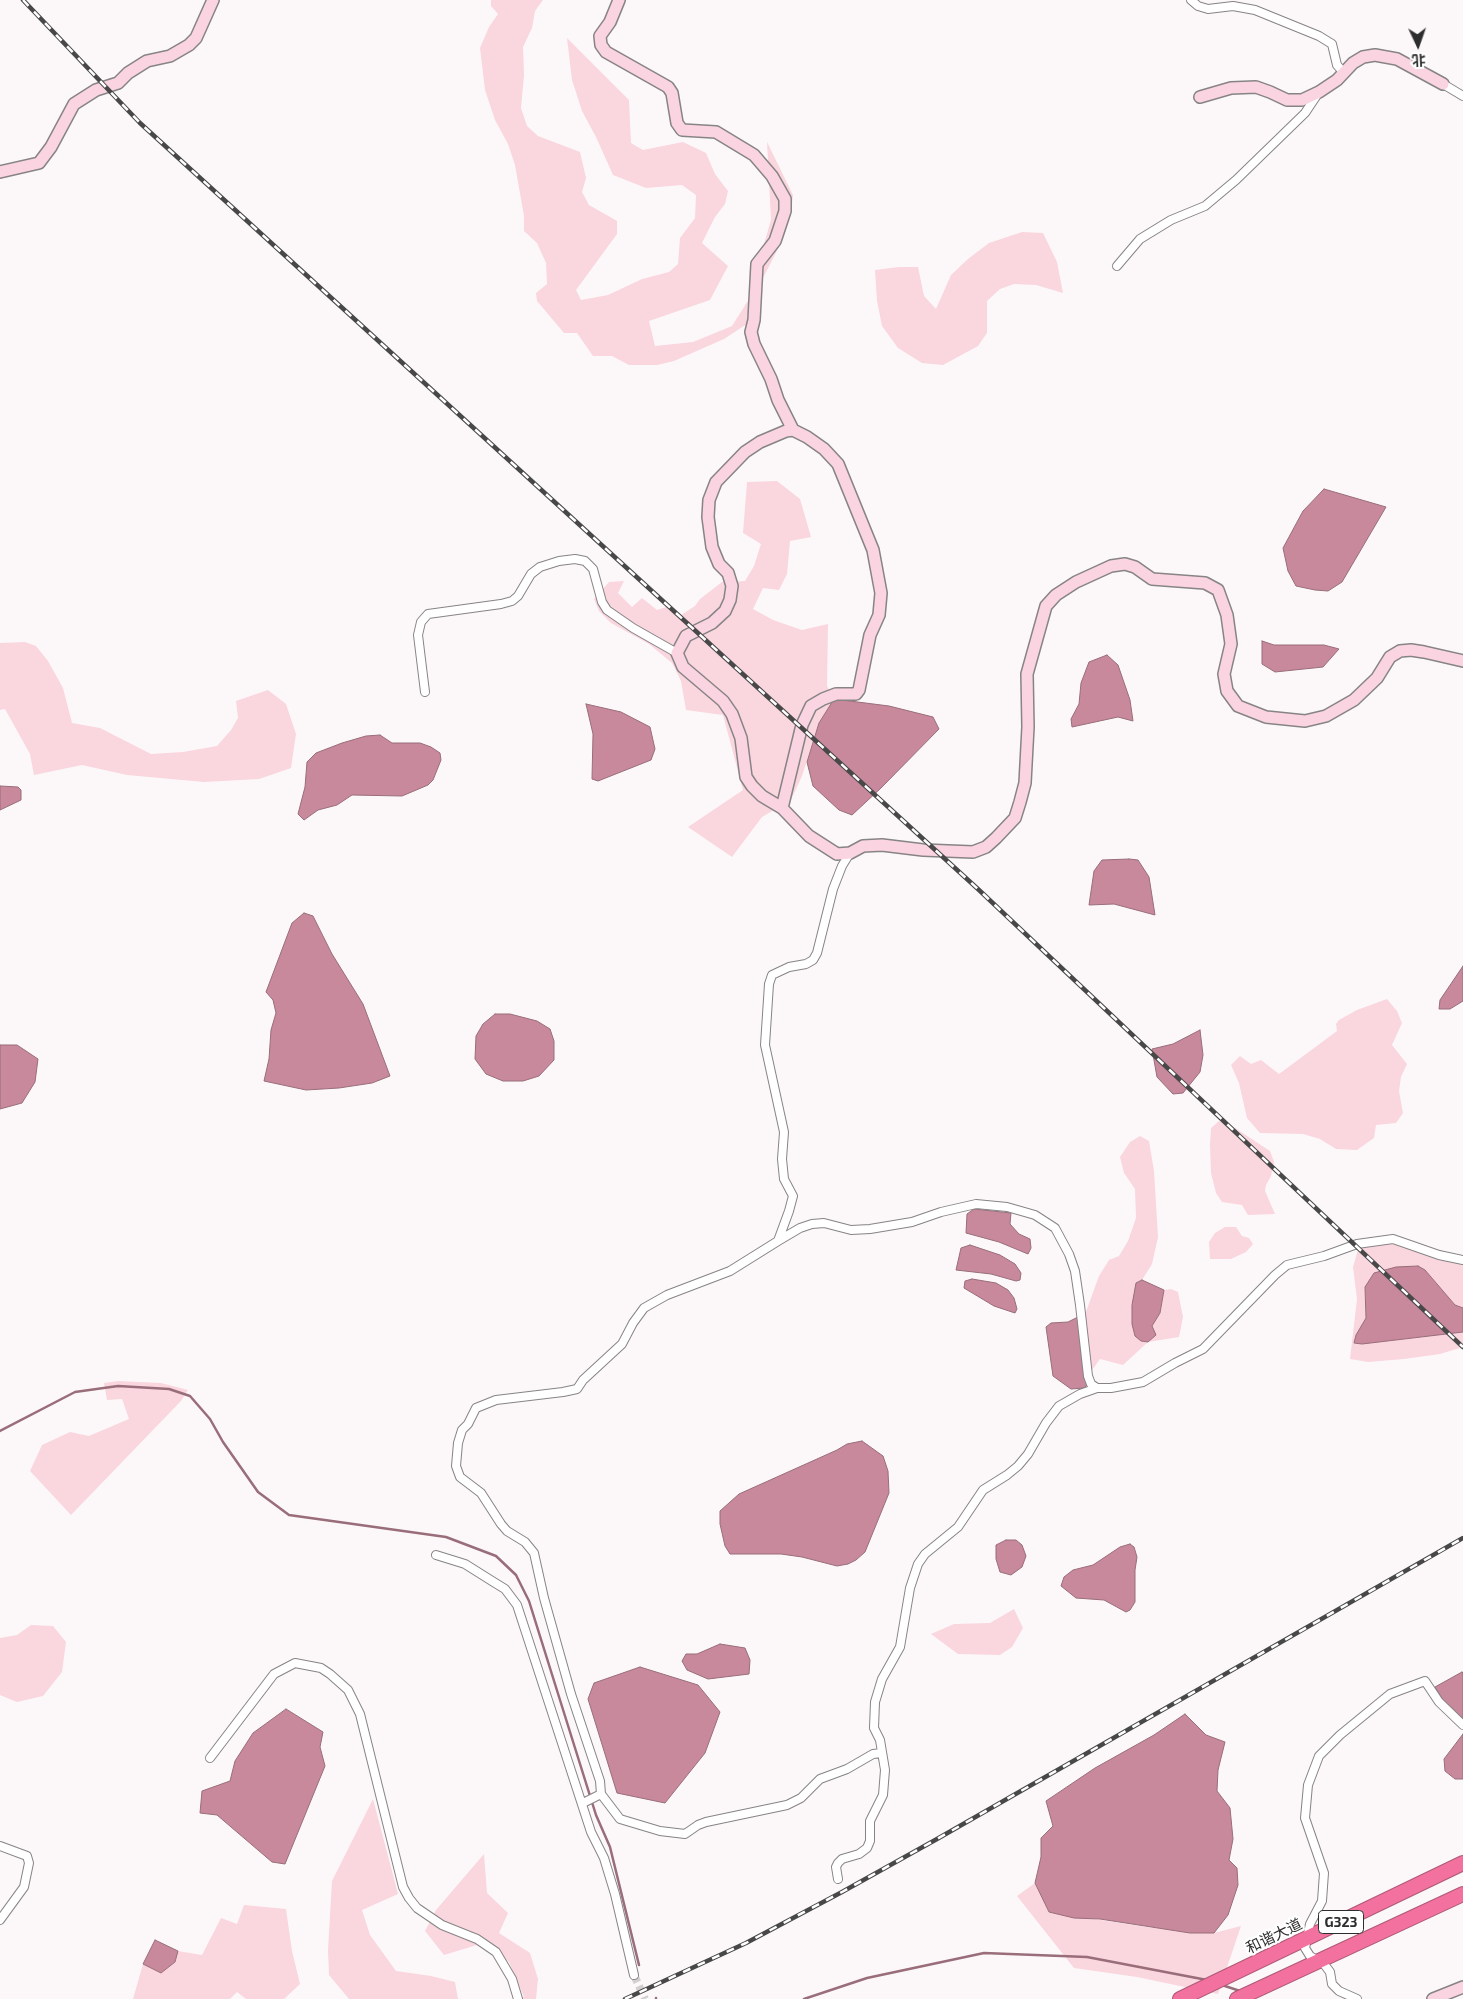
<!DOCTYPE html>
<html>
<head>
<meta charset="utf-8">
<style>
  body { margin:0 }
  #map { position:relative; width:1463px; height:1999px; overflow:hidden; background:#fcf8f9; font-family:"Exo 2","Noto Sans SC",sans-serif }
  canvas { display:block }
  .north { position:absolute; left:1393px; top:20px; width:50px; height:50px; -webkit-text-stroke:4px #fff; paint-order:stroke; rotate:177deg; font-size:14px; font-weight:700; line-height:20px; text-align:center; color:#2e2d2d }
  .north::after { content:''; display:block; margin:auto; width:18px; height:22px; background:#2e2d2d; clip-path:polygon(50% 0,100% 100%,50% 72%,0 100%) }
</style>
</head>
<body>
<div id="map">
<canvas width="1463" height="1999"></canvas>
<div class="north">北</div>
</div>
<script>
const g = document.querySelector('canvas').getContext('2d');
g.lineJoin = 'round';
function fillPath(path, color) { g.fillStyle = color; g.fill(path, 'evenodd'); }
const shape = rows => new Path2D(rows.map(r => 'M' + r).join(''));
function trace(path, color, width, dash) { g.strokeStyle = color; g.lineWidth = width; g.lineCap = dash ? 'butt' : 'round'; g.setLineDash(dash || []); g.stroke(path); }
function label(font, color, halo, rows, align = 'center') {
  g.font = font + ' "Exo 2","Noto Sans SC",sans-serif'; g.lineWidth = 4.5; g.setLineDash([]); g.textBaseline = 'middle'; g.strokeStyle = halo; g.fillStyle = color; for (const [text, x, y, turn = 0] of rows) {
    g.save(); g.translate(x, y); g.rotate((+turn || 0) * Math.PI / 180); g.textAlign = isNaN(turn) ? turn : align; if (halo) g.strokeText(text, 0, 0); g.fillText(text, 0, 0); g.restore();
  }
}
fillPath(shape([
  [491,0,543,0,535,11,532,28,523,47,524,75,521,108,527,126,538,136,580,152,586,178,582,192,589,205,617,221,617,234,576,290,581,300,608,295,642,279,669,272,678,264,680,238,695,218,696,195,682,185,646,188,613,175,596,137,582,111,572,80,567,38,629,100,631,143,643,150,683,142,706,153,715,174,728,191,725,204,715,217,702,243,728,266,710,300,649,321,655,346,693,342,732,326,749,299,752,283,752,264,764,244,771,220,767,142,793,195,791,214,783,239,762,280,756,318,724,339,674,361,657,365,629,365,612,356,593,356,577,333,564,333,537,301,536,293,547,284,546,263,537,243,524,231,524,216,515,165,508,144,495,120,485,90,480,48,489,27,498,14,491,6],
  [1022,232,1043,233,1057,262,1063,293,1036,285,1014,284,1000,289,987,301,987,333,978,346,943,365,922,363,898,348,882,326,877,301,875,270,899,267,918,267,924,296,936,309,951,275,968,259,989,243],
  [777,481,800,499,811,537,790,541,787,574,779,590,763,588,753,609,773,620,802,630,828,624,827,686,834,699,819,723,802,776,791,800,762,817,732,857,688,827,743,790,723,715,686,710,681,681,672,663,649,644,611,623,599,611,594,599,609,582,624,581,618,593,632,607,642,598,657,610,669,606,678,617,695,606,700,599,722,582,745,581,754,566,761,544,743,533,747,482],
  [25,642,36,646,48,661,63,688,72,723,100,728,151,754,183,752,217,746,231,730,238,718,236,701,268,690,286,704,296,734,291,768,259,779,204,782,127,775,82,765,34,775,30,754,5,709,0,710,0,643],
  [1387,999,1397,1011,1402,1023,1392,1045,1407,1064,1401,1077,1399,1091,1403,1113,1396,1123,1376,1125,1374,1138,1357,1150,1336,1149,1320,1139,1303,1134,1260,1133,1247,1118,1239,1083,1231,1065,1240,1056,1251,1064,1261,1060,1279,1074,1337,1031,1336,1024,1339,1020,1357,1010],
  [1219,1121,1232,1126,1270,1151,1274,1162,1271,1176,1266,1185,1265,1191,1275,1214,1248,1215,1242,1205,1222,1202,1216,1193,1211,1173,1210,1145,1211,1128],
  [1140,1136,1149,1141,1154,1171,1158,1237,1152,1264,1142,1280,1136,1284,1141,1341,1148,1342,1155,1335,1152,1326,1160,1313,1164,1290,1171,1289,1178,1292,1183,1317,1179,1337,1148,1342,1123,1365,1100,1359,1088,1376,1083,1320,1099,1276,1109,1260,1119,1256,1128,1241,1136,1218,1135,1189,1124,1173,1120,1157,1130,1142],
  [1225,1227,1236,1227,1242,1236,1249,1238,1253,1244,1246,1252,1231,1259,1210,1259,1209,1242,1215,1233],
  [1392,1244,1438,1259,1463,1262,1463,1308,1455,1305,1425,1270,1365,1287,1366,1318,1356,1335,1354,1343,1362,1344,1457,1332,1463,1332,1463,1347,1440,1354,1404,1359,1368,1362,1350,1359,1357,1299,1353,1267,1358,1250,1369,1245],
  [118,1381,161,1383,188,1390,181,1401,71,1515,30,1471,42,1445,70,1432,89,1436,129,1419,122,1399,107,1400,104,1383],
  [1014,1609,1023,1628,1012,1647,1000,1655,958,1654,931,1634,954,1624,990,1623],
  [31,1625,53,1626,66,1642,62,1672,43,1696,17,1702,0,1695,0,1638,17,1635],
  [373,1799,398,1894,362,1910,370,1935,396,1971,431,1976,455,1982,458,1999,349,1999,329,1975,328,1950,332,1881],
  [484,1854,487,1893,508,1913,499,1933,530,1953,538,1979,536,1999,518,1999,524,1997,509,1962,487,1942,444,1955,425,1931,436,1910],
  [1035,1883,1049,1912,1146,1927,1214,1933,1241,1926,1218,1994,1137,1977,1074,1968,1017,1896],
  [244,1905,286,1909,292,1951,300,1984,284,1999,246,1999,237,1992,230,1999,133,1999,143,1964,161,1973,175,1962,178,1951,202,1955,221,1918,237,1924]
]), '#fad6df');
const water = shape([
  [1324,489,1386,507,1342,582,1328,591,1315,590,1296,586,1288,571,1283,548,1303,511,1324,489],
  [1262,641,1274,645,1324,645,1339,649,1323,667,1275,672,1262,664,1262,641],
  [1107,655,1118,665,1130,700,1133,721,1118,717,1072,727,1071,719,1079,704,1081,683,1089,662,1107,655],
  [834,699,889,706,933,717,939,729,881,788,852,815,839,810,813,786,807,762,819,723,834,699],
  [586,704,621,712,650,727,655,749,651,760,598,781,592,779,593,734,586,704],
  [380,735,392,743,420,743,431,747,440,753,441,760,433,780,428,785,402,796,352,795,337,805,318,810,304,820,298,814,305,787,307,762,316,753,342,743,366,736,380,735],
  [0,786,18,787,21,790,21,800,0,810,0,786],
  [1129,859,1138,860,1149,877,1155,915,1114,904,1089,905,1094,871,1102,860,1129,859],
  [304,913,313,916,332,954,363,1004,390,1076,372,1083,339,1088,306,1090,264,1081,269,1059,271,1030,276,1013,273,1000,266,992,292,923,304,913],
  [1463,966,1463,1001,1450,1009,1439,1009,1440,1000,1463,966],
  [495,1014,510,1014,537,1021,550,1029,554,1041,554,1060,539,1076,523,1081,503,1081,486,1074,475,1059,476,1036,483,1024,495,1014],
  [1200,1030,1203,1055,1200,1072,1183,1093,1173,1094,1157,1077,1152,1049,1173,1044,1200,1030],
  [0,1045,17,1045,38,1059,35,1082,22,1103,0,1109,0,1045],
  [974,1209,1011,1213,1010,1224,1019,1234,1030,1239,1031,1248,1028,1254,999,1242,966,1233,967,1214,974,1209],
  [970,1245,1000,1255,1015,1264,1021,1273,1020,1280,1016,1281,991,1274,956,1270,961,1248,970,1245],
  [1418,1266,1425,1270,1455,1305,1463,1308,1463,1332,1362,1344,1354,1343,1356,1335,1366,1318,1365,1287,1374,1273,1396,1267,1418,1266],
  [972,1279,996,1283,1008,1290,1014,1298,1017,1309,1015,1313,994,1306,964,1288,965,1281,972,1279],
  [1142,1280,1164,1290,1160,1313,1152,1326,1156,1335,1148,1342,1141,1341,1135,1336,1132,1324,1132,1305,1136,1283,1142,1280],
  [1078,1317,1088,1376,1087,1385,1084,1388,1071,1389,1053,1376,1046,1327,1051,1323,1068,1322,1078,1317],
  [862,1441,883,1456,888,1471,889,1493,865,1552,856,1560,848,1564,837,1566,802,1557,781,1554,730,1554,725,1546,720,1524,720,1511,739,1494,837,1450,847,1444,862,1441],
  [1006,1540,1016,1540,1022,1545,1026,1556,1022,1567,1011,1575,1000,1572,996,1559,996,1545,1006,1540],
  [1130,1544,1134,1547,1137,1557,1135,1570,1135,1602,1130,1610,1126,1612,1104,1600,1076,1598,1061,1586,1064,1577,1073,1570,1093,1565,1120,1547,1130,1544],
  [720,1644,745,1648,750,1660,749,1674,708,1679,687,1670,682,1661,686,1654,697,1654,720,1644],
  [640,1667,698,1685,720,1712,705,1753,665,1803,617,1793,588,1699,594,1683,640,1667],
  [1462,1672,1463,1673,1463,1720,1443,1700,1435,1687,1462,1672],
  [286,1709,323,1732,320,1747,325,1766,285,1864,272,1862,217,1815,200,1813,202,1791,230,1781,235,1761,253,1733,286,1709],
  [1185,1714,1206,1735,1225,1742,1218,1770,1217,1791,1230,1808,1233,1839,1229,1860,1237,1868,1238,1885,1228,1915,1214,1933,1190,1933,1100,1919,1074,1918,1049,1912,1035,1883,1041,1857,1041,1838,1053,1826,1046,1801,1095,1768,1154,1735,1185,1714],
  [1463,1734,1463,1779,1455,1779,1445,1771,1444,1759,1463,1734],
  [155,1940,178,1951,175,1962,161,1973,143,1964,155,1940]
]);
fillPath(water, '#c7899b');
trace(water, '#996d7a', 1);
trace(shape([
  [0,1431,75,1392,118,1386,169,1389,190,1396,210,1419,223,1442,258,1492,289,1515,446,1537,496,1556,516,1575,529,1601,596,1815,610,1847,639,1965],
  [1222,1985,1240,1991],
  [656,1998,656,1999],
  [804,1999,867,1978,984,1953,1087,1957,1207,1980]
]), '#996d7a', 2.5);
trace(shape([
  [634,1975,645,1999]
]), '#d3cfd0', 8, [8, 4]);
const street = shape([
  [1191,0,1198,6,1208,9,1233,6,1255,10,1319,36,1332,44,1337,65,1344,73],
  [1443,84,1463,96],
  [1117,266,1140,239,1171,220,1205,206,1236,180,1305,113,1319,92],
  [425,692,418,635,421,622,428,614,501,604,512,601,518,596,531,574,540,567,559,561,575,559,585,561,593,569,602,602,607,610,633,628,677,653],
  [850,853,842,866,833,889,817,953,813,960,806,964,789,967,772,975,769,984,765,1045,784,1132,782,1159,784,1179,793,1196,789,1211,778,1241,730,1271,667,1295,644,1308,633,1323,622,1344,583,1380,577,1389,563,1392,496,1400,476,1408,468,1424,462,1430,458,1443,456,1466,460,1477,481,1493,501,1524,507,1531,525,1542,534,1553,544,1598,571,1694,600,1781,601,1794,620,1819,660,1831,685,1834,698,1825,706,1822,787,1805,801,1798,820,1779,847,1769,873,1754,882,1753],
  [778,1241,800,1228,812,1224,824,1223,851,1230,870,1229,912,1222,941,1212,976,1204,1007,1207,1035,1215,1055,1228,1069,1254,1075,1271,1080,1305,1088,1376,1091,1384,1097,1388,1111,1388,1143,1382,1175,1363,1203,1349,1275,1275,1287,1265,1324,1256,1357,1244,1393,1239,1439,1255,1463,1260],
  [436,1555,465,1564,492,1581,505,1589,517,1605,591,1832,604,1858,615,1894,634,1975],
  [210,1758,274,1674,295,1663,321,1668,330,1674,348,1690,360,1714,403,1887,409,1898,417,1908,442,1925,477,1939,496,1952,512,1979,518,1999],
  [583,1803,601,1794],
  [0,1846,27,1856,29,1863,24,1887,0,1920],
  [838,1879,836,1867,838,1863,842,1859,859,1854,867,1848,870,1841,870,1821,883,1795,885,1770,880,1740,874,1728,875,1702,882,1679,900,1647,910,1588,918,1564,925,1554,958,1527,983,1490,1007,1475,1018,1466,1028,1454,1046,1423,1059,1406,1080,1394,1097,1388],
  [1357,1999,1339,1991,1332,1984,1330,1972,1324,1964,1310,1956,1305,1948,1310,1924,1322,1901,1324,1873,1305,1818,1308,1785,1319,1756,1340,1735,1390,1694,1425,1681,1439,1702,1463,1725]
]);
const secondary = shape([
  [619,0,610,22,600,36,601,45,606,52,668,87,672,93,677,123,682,130,716,132,754,155,772,176,785,199,785,211,775,241,757,264,754,320,751,332,754,344,771,379,778,400,793,430],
  [1200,97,1231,88,1256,87,1270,92,1287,100,1302,100,1319,92,1337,80,1353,63,1363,57,1375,55,1397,59,1443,84],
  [0,172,39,163,51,147,74,104,96,90,118,83,128,73,147,61,170,56,189,45,196,38,213,0],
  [782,808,802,725,811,706,823,699,836,694,856,694,859,690,870,635,879,615,881,593,873,550,838,464,824,449,807,437,793,430,786,431,760,442,745,452,716,482,709,500,708,517,712,547,719,564,728,573,732,586,730,600,725,611,712,623,686,636,677,653,683,667,723,701,732,714,741,738,746,777,752,786,762,796,782,808,809,836,837,854,850,853,863,846,882,845,923,850,973,852,986,847,996,838,1015,818,1020,802,1025,783,1028,727,1027,674,1046,606,1056,595,1076,582,1111,566,1125,564,1135,567,1152,579,1205,583,1218,590,1227,615,1231,644,1224,674,1227,691,1238,706,1266,717,1305,721,1326,716,1354,700,1377,678,1390,657,1400,651,1411,650,1424,652,1463,661],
  [1433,1999,1463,1987]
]);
const highway = shape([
  [1180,1999,1463,1863],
  [1237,1999,1463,1894]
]);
trace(street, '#878485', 10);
trace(secondary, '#878485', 14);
trace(highway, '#ae5976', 16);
trace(street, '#fff', 8);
trace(secondary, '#fbd4e2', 11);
trace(highway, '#f3719e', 14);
const rail = shape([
  [23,0,140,123,979,890,1463,1347],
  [625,1999,746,1943,842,1892,937,1839,1463,1538]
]);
trace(rail, '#494848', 4.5);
trace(rail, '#fff', 2.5, [8]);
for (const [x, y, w] of [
  [1341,1922,45]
]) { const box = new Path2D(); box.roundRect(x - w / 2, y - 11.5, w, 23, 4); g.fillStyle = '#fff'; g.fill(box); trace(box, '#2e2d2d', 1); }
label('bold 14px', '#2e2d2d', null, [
  ["G323",1341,1922]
]);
label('15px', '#2e2d2d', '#fff', [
  ["和谐大道",1274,1936,-26]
]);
</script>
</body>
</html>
